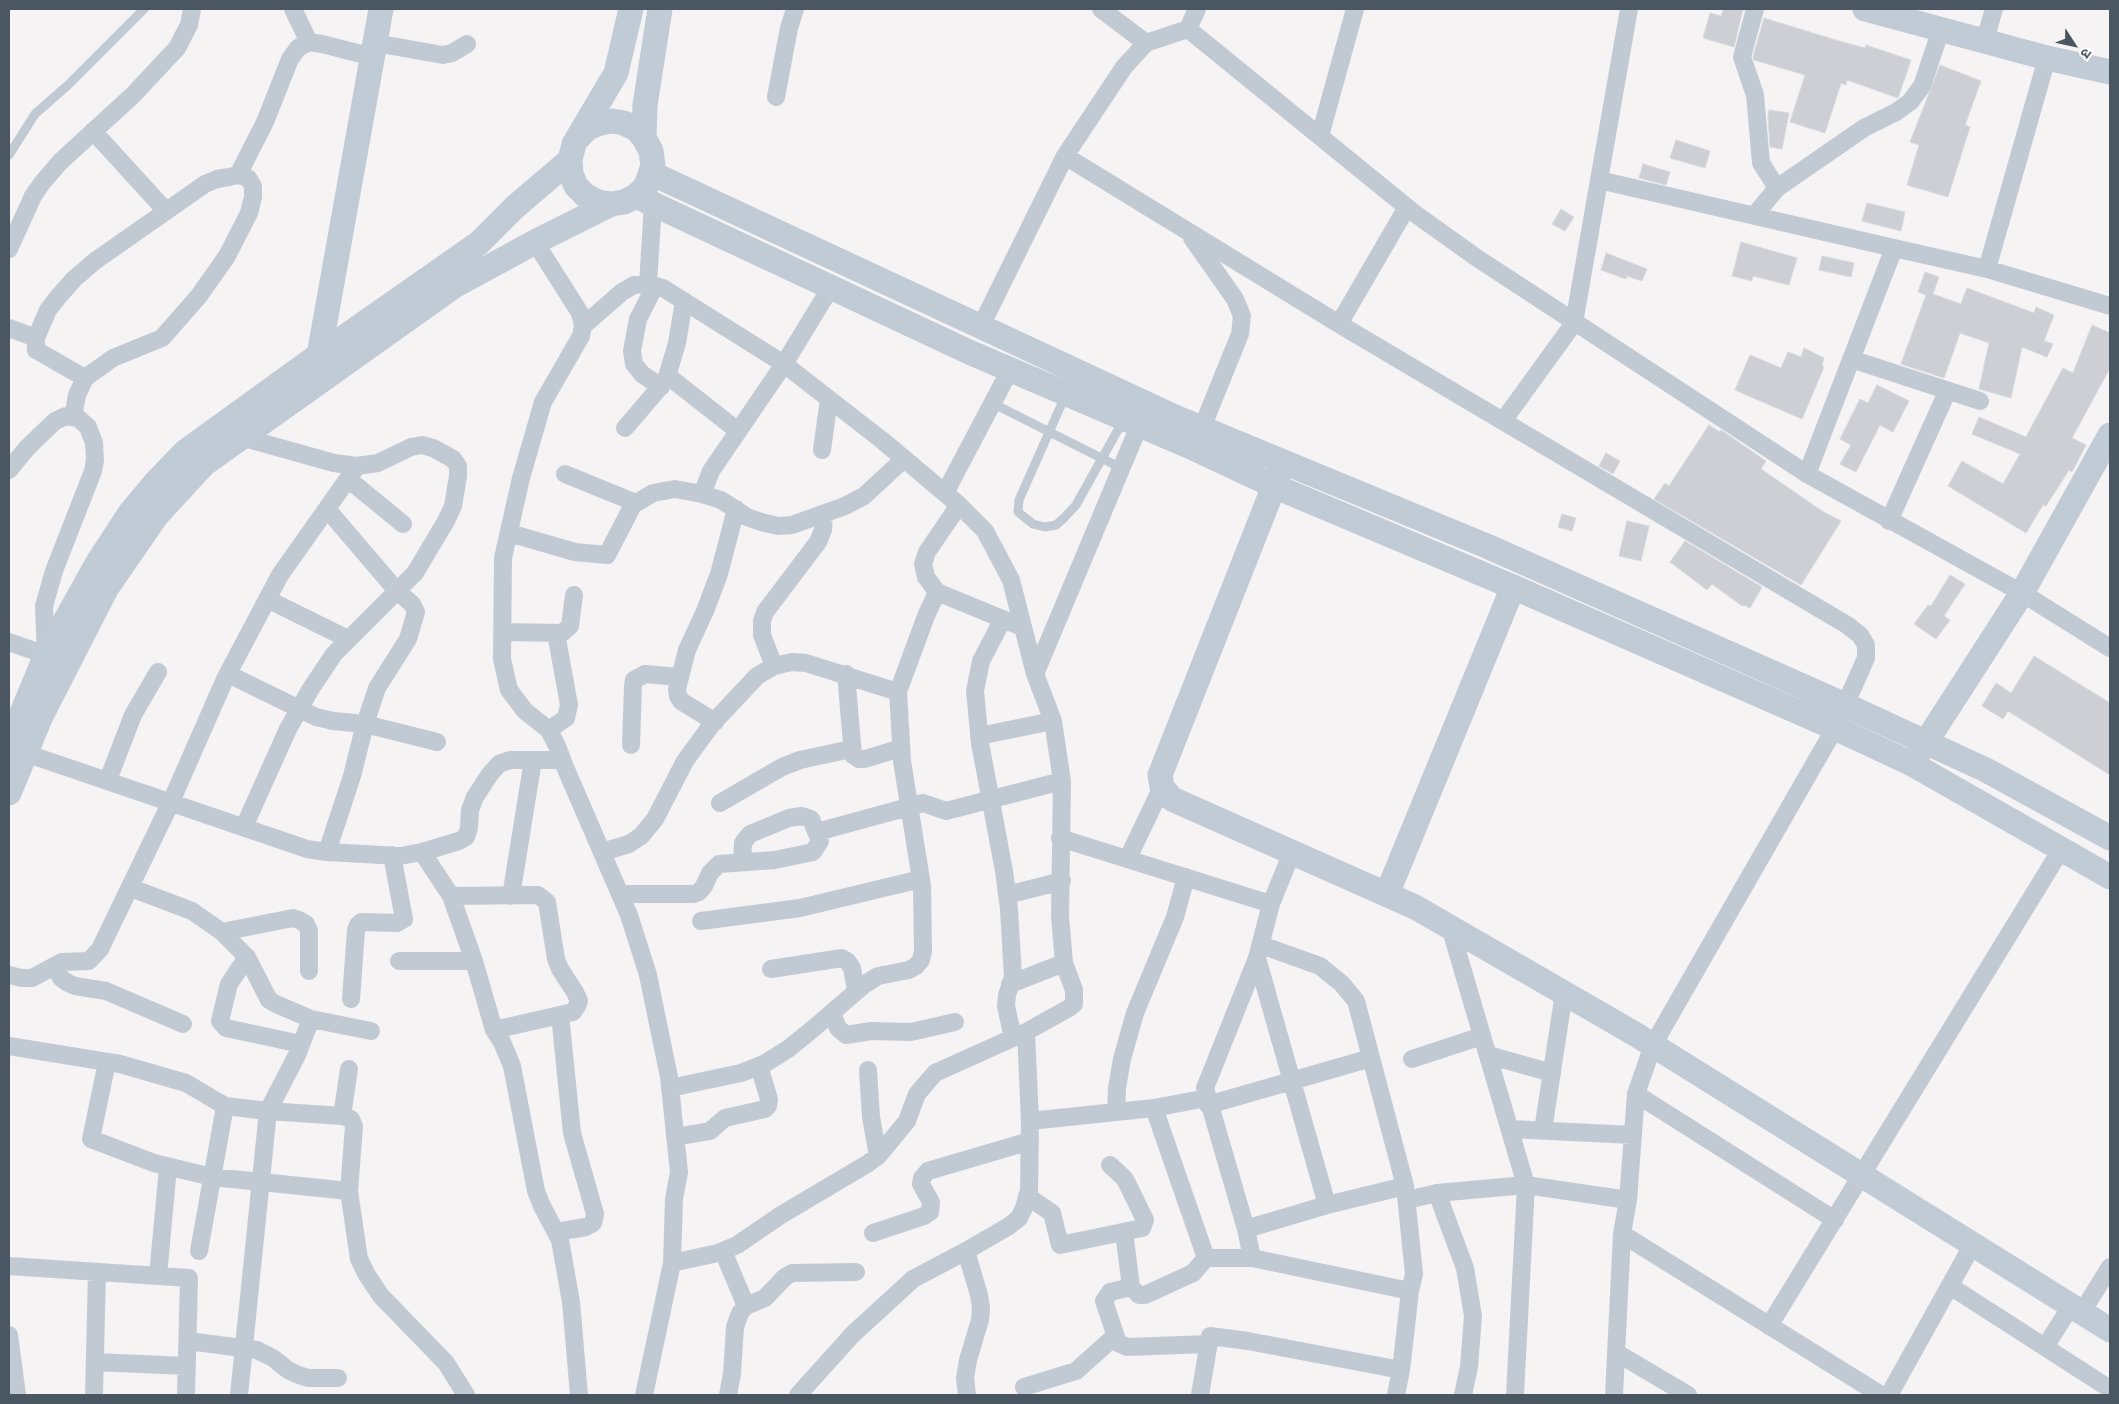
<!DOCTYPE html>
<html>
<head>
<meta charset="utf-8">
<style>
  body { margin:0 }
  #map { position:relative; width:2119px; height:1404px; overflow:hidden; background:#f5f3f3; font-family:Jost,"Noto Sans Devanagari",sans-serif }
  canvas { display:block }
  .frame { position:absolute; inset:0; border:10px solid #4a5661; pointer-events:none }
  .north { position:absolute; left:2049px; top:20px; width:50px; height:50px; -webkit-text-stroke:4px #fff; paint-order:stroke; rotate:125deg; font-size:14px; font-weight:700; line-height:20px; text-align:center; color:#4a5661 }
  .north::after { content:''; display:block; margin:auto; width:18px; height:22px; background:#4a5661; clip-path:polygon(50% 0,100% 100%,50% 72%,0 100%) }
</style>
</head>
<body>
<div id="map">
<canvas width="2119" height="1404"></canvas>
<div class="frame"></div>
<div class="north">उ</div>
</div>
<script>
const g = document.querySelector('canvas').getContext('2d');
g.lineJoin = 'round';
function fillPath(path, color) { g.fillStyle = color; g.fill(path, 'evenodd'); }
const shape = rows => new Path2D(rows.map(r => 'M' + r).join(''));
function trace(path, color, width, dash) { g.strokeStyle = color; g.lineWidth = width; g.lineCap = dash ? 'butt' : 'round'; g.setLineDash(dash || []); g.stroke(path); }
const building = shape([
  [1724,9,1743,9,1734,47,1703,38,1710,13,1721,16,1724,9],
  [1764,18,1839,41,1865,48,1866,45,1911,60,1898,98,1847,80,1846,85,1841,83,1825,133,1790,122,1805,75,1754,60,1753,57,1764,18],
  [1940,65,1981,81,1965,125,1970,127,1948,197,1907,185,1919,145,1910,142,1940,65],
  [1769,110,1789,113,1782,149,1770,147,1768,117,1769,110],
  [1676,140,1710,151,1705,168,1670,158,1676,140],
  [1643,164,1670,172,1666,185,1639,178,1643,164],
  [1867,203,1905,212,1901,231,1862,221,1867,203],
  [1561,209,1574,217,1565,231,1552,224,1561,209],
  [1741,242,1797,258,1789,285,1753,276,1752,281,1732,276,1741,242],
  [1606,253,1647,269,1642,281,1627,276,1626,279,1601,270,1606,253],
  [1822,256,1854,263,1851,277,1819,270,1822,256],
  [1925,272,1939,277,1933,294,1961,304,1967,288,2034,313,2036,307,2054,315,2044,341,2053,344,2047,357,2022,347,2011,398,1979,389,1989,343,1960,333,1944,378,1901,364,1926,295,1918,292,1925,272],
  [2092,325,2110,333,2110,368,2072,438,2086,445,2072,472,2069,470,2046,506,2043,505,2026,533,1948,486,1962,461,2003,484,2020,454,1972,434,1979,417,2026,437,2063,368,2073,373,2092,325],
  [1804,348,1824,358,1822,366,1824,367,1802,419,1735,390,1750,355,1781,368,1788,352,1801,357,1804,348],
  [1877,385,1909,401,1893,432,1880,425,1856,472,1840,464,1851,445,1840,439,1860,399,1868,403,1877,385],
  [1709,425,1720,432,1721,430,1766,461,1761,469,1822,511,1841,521,1801,585,1654,499,1665,483,1669,486,1709,425],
  [1606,453,1620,461,1613,474,1599,466,1606,453],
  [1562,514,1576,518,1572,531,1558,527,1562,514],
  [1627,521,1649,526,1641,561,1619,556,1627,521],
  [1685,541,1762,587,1750,608,1744,605,1742,606,1712,584,1707,590,1670,562,1685,541],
  [1950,575,1965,584,1944,616,1950,620,1936,639,1914,624,1928,605,1931,606,1950,575],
  [2034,656,2110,703,2110,775,2008,711,2003,719,1982,706,1996,683,2011,693,2034,656]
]);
fillPath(building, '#cdcfd5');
trace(building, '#d7d9de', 1);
trace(shape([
  [9,155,35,114,68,85,144,9],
  [1066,394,1019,500,1018,512,1033,524,1045,527,1056,525,1064,518,1076,505,1124,419],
  [992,403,1121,468]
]), '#c1cad2', 9);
trace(shape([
  [293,9,309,42],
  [1101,9,1146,43],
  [1197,9,1188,29,1414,213,1477,258,1807,474,2022,593,2110,648],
  [1755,9,1742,57,1755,95,1761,163,1777,188],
  [1985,40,1994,9],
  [375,43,443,55,452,53,467,44],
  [2047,58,1987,269,2110,306],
  [776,97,789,28,795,9],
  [93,131,166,211],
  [1320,136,1355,9],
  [1065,156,1339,324,1847,625,1860,635,1866,645,1866,658,1835,728,1653,1045,1636,1094,1628,1200,1622,1234,1881,1395],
  [238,175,265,122,290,59,298,48,309,42,322,44,373,57],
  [1599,180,1894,248],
  [1754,216,1777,188,1864,128,1896,112,1910,102,1922,86,1941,29],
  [1192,238,1235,299,1242,316,1240,334,1202,428],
  [535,242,580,313,583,326,581,336,543,402,521,478,503,558,502,659,509,690,525,711,549,730,557,746,565,767,629,915,648,975,669,1077,679,1172,674,1199,672,1263,644,1395],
  [9,249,33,196,42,183,60,162,133,95,177,48,189,25,192,9],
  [648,284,653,204],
  [655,286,638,319,632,351,634,364,642,374,661,387],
  [1339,324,1407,207],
  [583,326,622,292,634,285,648,284,663,288,784,364,883,441,959,505,985,531,1011,580,1035,674,1053,721,1062,781,1060,916,1064,963,1074,990,1074,1004,1069,1008,1026,1032,935,1073,917,1094,907,1121,878,1156,867,1164,781,1215,737,1245,718,1253,672,1263],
  [981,326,1065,156,1124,67,1146,43,1188,29],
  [9,328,36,338],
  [1851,359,1980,401],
  [668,376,738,431],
  [73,417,77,395,85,378,113,358,162,338,198,297,213,276,227,256,249,213,253,197,253,186,248,178,238,175,229,177,217,179,205,184,95,261,74,279,59,296,48,310,36,338,36,350,85,378],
  [1503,421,1574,323,1629,9],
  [625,428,666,380,677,343,684,301],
  [241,437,334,463,357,466,378,463,411,447,422,445,433,448,453,459,458,466,458,476,453,506,446,521,415,573,334,654,310,690,288,729,244,827],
  [822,450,829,399],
  [9,470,27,448,55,421,66,416,78,418,88,427,94,443,95,460,93,471,54,571,44,606,46,655,9,642],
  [565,474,636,503],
  [1807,474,1894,248,1987,269],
  [348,479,403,524],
  [945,493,1010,370],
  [702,494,711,471,784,364,831,287],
  [327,509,397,591,412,604,416,612,408,639,377,688,365,724,352,776,327,852],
  [1889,521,1947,392],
  [509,533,575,552,607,555,633,505,653,493,675,489,702,494,721,500,747,517,761,522,778,526,792,525,845,506,864,496,904,459],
  [937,592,926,577,923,564,927,552,959,505],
  [267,599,348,639],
  [1003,619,981,661,975,691,980,743,1004,871,1009,909,1013,977,1007,995,1006,1006,1013,1038],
  [502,632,562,633,570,626,574,595],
  [774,666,762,635,762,621,765,612,818,542,823,530,824,514],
  [228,674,316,717,333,721,365,724,437,742],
  [846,674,853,755,859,759,865,759,901,748],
  [1035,674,1139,426],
  [715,722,681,701,678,696,677,689,687,650,705,611,719,574,736,509],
  [549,730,566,718,569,705,556,633],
  [979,736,1053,721],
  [631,745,633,686,634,680,645,674,679,677],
  [25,753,307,849,327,852,400,856,422,852,451,896,474,961,494,1030,502,1042,512,1066,536,1191,542,1206,560,1240,571,1302,579,1395],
  [108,780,133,715,158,672],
  [720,803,782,767,800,760,851,749],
  [817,832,923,803,946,811,1062,781],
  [1060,838,1271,904],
  [422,852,459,841,466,837,469,828,470,810,475,797,490,774,499,764,510,760,562,760],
  [602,852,629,844,641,836,655,819,685,761,712,724,757,676,774,666,792,662,806,663,898,692],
  [1128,858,1162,787],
  [131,888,192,911,222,932,247,957,269,1000,276,1004,311,1019,297,1055,268,1111,239,1395],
  [621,894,694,894,699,892,704,886,710,873,719,864,775,860,813,852,820,841,811,819,802,816,789,818,750,834,743,843,742,862],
  [1007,895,1062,881],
  [451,896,538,895,547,902,556,959,560,969,575,992,579,1001,577,1006,573,1012,494,1030],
  [511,896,533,760],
  [701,921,800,908,921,879],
  [1450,927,1526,1185,1628,1200],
  [222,932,293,918,299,920,306,924,309,931,309,971],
  [1261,945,1320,966,1342,984,1356,1001,1405,1186,1327,1205,1246,1229,1205,1088,1257,958,1271,904,1292,852],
  [247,957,229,984,220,1021,226,1028,301,1044],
  [1257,958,1327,1205],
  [399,961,474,961],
  [55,966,61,978,68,983,75,986,106,991,183,1024],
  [771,969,842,958,848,962,852,968,856,990],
  [9,975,22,978,32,978,62,962,89,961,100,949,171,802,225,679,280,575,357,466],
  [1010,984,1064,963],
  [351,999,356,930,358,925,361,922,397,923,404,919,392,855],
  [832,1013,838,1028,846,1035,871,1031,911,1032,955,1022],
  [311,1019,371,1031],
  [9,1046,120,1064,186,1083,225,1106,268,1111,342,1116,351,1119,354,1126,349,1191],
  [1488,1055,1552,1073],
  [1412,1059,1482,1036],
  [107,1062,91,1139,154,1163,212,1177,349,1191,359,1259,367,1275,381,1296,446,1363,466,1395],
  [868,1070,871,1117,878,1156],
  [670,1088,741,1073,764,1064,788,1049,814,1028,865,984,878,976,909,970,916,966,921,960,923,951,922,886,902,761,898,692,926,616,937,592,1022,627],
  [1636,1094,1835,1220],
  [1208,1105,1371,1058],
  [1154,1108,1206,1258,1252,1258],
  [1116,1112,1117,1088,1122,1059,1135,1013,1175,917,1186,877],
  [342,1116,349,1069],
  [1030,1121,1154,1108,1207,1098],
  [1510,1129,1633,1135],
  [1543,1130,1564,993],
  [675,1137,710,1131,725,1118,765,1109,768,1106,769,1099,759,1066],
  [1405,1186,1414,1274,1410,1291],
  [1027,1196,1052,1213,1060,1245,1142,1228,1145,1220,1128,1185,1124,1178,1110,1165],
  [1407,1200,1437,1193],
  [1246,1229,1252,1258,1410,1291,1401,1370,1396,1395],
  [556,1232,586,1227,593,1223,595,1214,572,1133,560,1015],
  [1124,1232,1131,1287,1139,1295,1145,1295,1193,1273,1206,1258],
  [873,1233,924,1216,930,1212,931,1202,921,1184,922,1178,928,1171,1030,1141],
  [199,1251,225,1106],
  [723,1251,746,1306],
  [966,1251,979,1295,981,1308,980,1320,968,1360,965,1378,967,1395],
  [9,1266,189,1278,186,1395],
  [158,1276,168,1167],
  [1950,1286,2110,1389],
  [1131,1287,1110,1292,1104,1301,1118,1343,1127,1347,1208,1344],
  [2082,1312,2110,1267],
  [1769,1326,2062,848],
  [9,1335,17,1395],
  [188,1341,257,1350,273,1358,288,1370,296,1374,308,1378,338,1378],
  [2045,1347,2071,1306],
  [1617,1353,1688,1395],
  [95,1362,187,1366],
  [1024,1387,1076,1371,1114,1337],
  [94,1395,97,1272],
  [728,1395,732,1374,735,1327,740,1313,746,1306,765,1298,785,1277,792,1273,856,1272],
  [798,1395,853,1334,913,1279,966,1251,1009,1226,1019,1218,1024,1208,1029,1190,1030,1121,1026,1032],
  [1200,1395,1210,1336,1248,1341,1401,1370],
  [1463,1395,1469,1367,1473,1316,1465,1268,1437,1193,1526,1185,1515,1395],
  [1614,1395,1622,1234],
  [1889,1395,1973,1244]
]), '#c1cad2', 18);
trace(shape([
  [1865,9,2047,58,2110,72],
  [579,137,588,128,600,123,612,121,624,123,636,129,644,138,651,151,653,166,646,186,636,196,624,202,611,204,598,202,586,196,576,186,571,174,570,160,574,144,616,73,631,9],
  [644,138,645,105,660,9],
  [651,173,1175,417,1489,547,1845,705,1986,770,2110,838],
  [636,196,969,352,1191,447,1274,486,1513,587,1835,728,1912,764,2110,877],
  [319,355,381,9],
  [1280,471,1160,775,1162,787,1172,799,1415,907,1635,1034,2110,1330],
  [9,744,46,655,98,562,130,513,156,482,185,452,319,355,479,243,515,207,570,160],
  [1917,756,2022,593,2110,435],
  [9,793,41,716,106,589,157,515,204,464,454,286,535,242,611,204],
  [1387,894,1513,587]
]), '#c1cbd6', 25);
</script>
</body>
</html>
